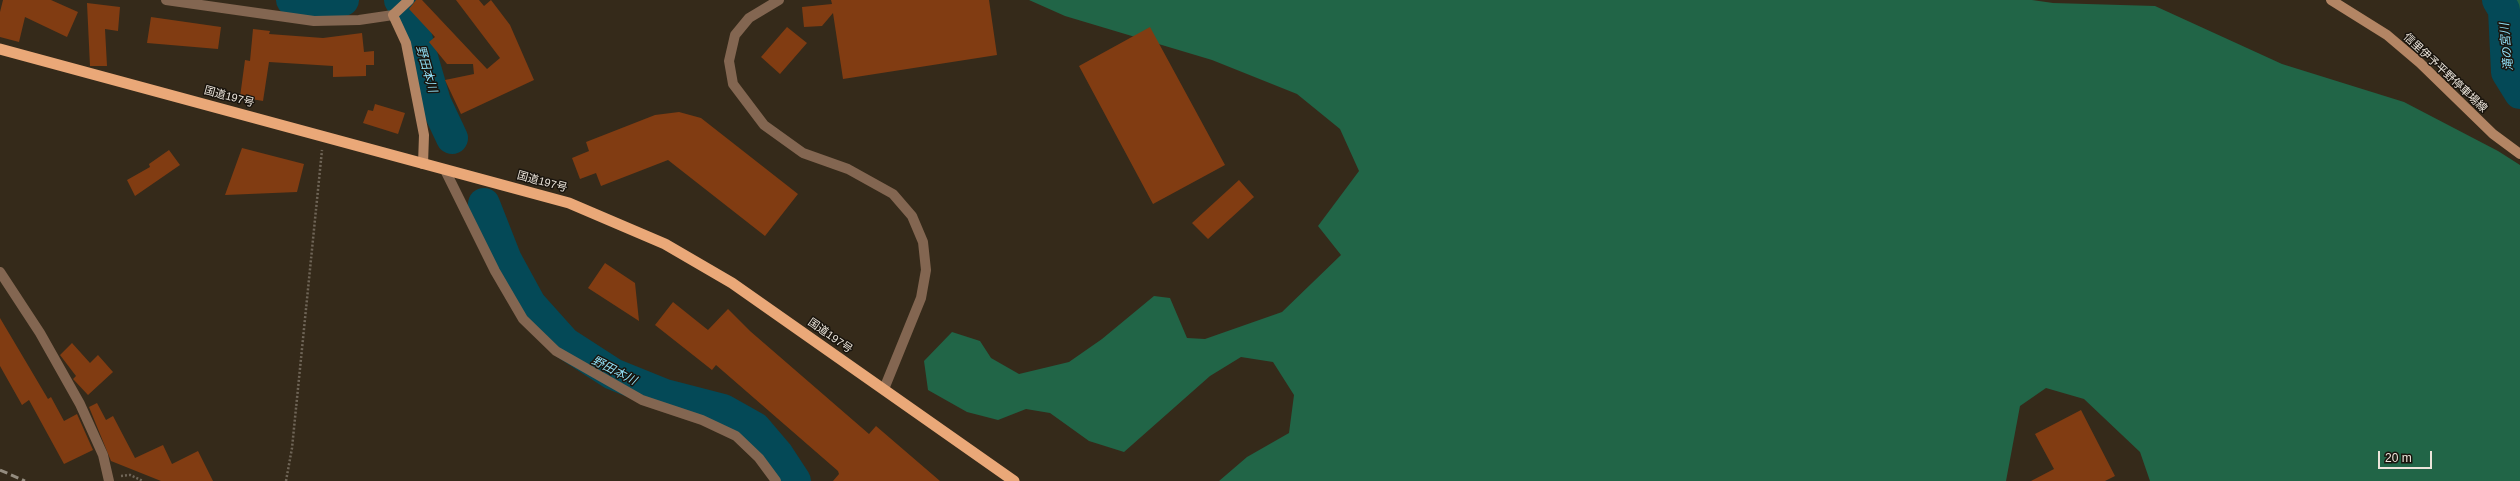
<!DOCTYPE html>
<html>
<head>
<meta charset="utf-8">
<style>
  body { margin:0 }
  #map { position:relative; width:2520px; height:481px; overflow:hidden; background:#352a1a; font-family:Arial,sans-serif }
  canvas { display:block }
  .scale { position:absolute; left:2378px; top:451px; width:54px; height:18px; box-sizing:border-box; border:2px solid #ece5db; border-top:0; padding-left:5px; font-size:12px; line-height:14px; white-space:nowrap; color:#ece5db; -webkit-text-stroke:3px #19140d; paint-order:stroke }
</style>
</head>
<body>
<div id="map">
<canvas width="2520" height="481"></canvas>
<div class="scale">20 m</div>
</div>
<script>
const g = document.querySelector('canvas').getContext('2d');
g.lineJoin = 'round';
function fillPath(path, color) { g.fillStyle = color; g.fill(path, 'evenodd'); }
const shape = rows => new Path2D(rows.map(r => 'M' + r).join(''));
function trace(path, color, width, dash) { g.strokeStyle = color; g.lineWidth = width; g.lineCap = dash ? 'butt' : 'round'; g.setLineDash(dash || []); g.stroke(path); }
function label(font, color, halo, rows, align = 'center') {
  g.font = font + ' Arial,"Noto Sans JP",sans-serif'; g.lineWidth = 3; g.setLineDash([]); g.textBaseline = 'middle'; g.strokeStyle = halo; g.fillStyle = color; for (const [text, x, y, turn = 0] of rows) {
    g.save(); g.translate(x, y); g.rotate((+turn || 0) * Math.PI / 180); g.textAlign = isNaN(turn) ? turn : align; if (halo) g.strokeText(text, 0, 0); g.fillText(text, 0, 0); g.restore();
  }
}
fillPath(shape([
  [1029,0,2032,0,2053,3,2155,6,2282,64,2404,102,2498,151,2520,165,2520,481,2150,481,2140,452,2084,399,2046,388,2020,406,2006,481,1219,481,1247,457,1289,433,1294,395,1273,362,1241,357,1210,376,1124,452,1089,441,1050,413,1026,409,998,420,967,412,928,390,924,361,952,332,980,341,991,358,1019,374,1069,362,1102,339,1154,296,1170,298,1187,338,1205,339,1282,312,1341,255,1318,226,1359,171,1340,129,1297,94,1212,60,1065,16],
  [2489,0,2520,0,2520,15,2505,10]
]), '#216547');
trace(shape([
  [292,0,320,4,343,0],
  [400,0,410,16,435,102,452,138],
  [2498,0,2504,10,2507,72,2520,93],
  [484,204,506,260,530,304,565,343,613,374,665,395,723,410,755,428,778,455,795,481]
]), '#044957', 32);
fillPath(shape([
  [3,0,51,0,78,12,67,37,25,17,19,42,0,37,0,12],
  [416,0,422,0,487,69,500,58,456,0,479,0,484,6,491,0,510,25,534,80,461,114,445,80,474,74,473,64,447,64,429,42,435,37,409,9],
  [831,0,989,0,997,55,843,79,833,13,822,26,804,27,802,7,832,4],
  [87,3,120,7,118,31,105,29,107,66,90,66],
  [151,17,221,27,218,49,147,43],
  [787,27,807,43,780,74,761,57],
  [1150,27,1225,165,1153,204,1079,66],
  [253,29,270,31,269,34,323,38,362,33,364,52,374,51,374,65,366,65,366,76,333,77,333,66,269,62,263,101,240,97,245,60,250,61],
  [375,104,405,113,398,134,363,123,368,110,373,111],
  [679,112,701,118,798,194,765,236,668,160,601,186,596,173,580,179,572,158,589,151,586,142,655,115],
  [242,148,304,164,297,192,225,195],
  [169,150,180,165,135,196,127,180,150,167,149,164],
  [1239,180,1254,197,1208,239,1192,223],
  [605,263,635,283,639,321,588,288],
  [673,302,708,330,728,309,750,331,869,434,876,426,940,481,833,481,839,474,838,471,716,365,712,370,655,325],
  [0,318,48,399,51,397,64,421,77,414,93,450,64,464,29,400,22,405,0,366],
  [72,343,90,363,98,355,113,372,88,395,73,379,76,376,60,355],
  [97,403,106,420,113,416,135,458,163,445,172,464,198,451,213,481,161,481,111,461,89,407],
  [2081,410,2115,476,2105,481,2031,481,2054,469,2035,434]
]), '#813c12');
trace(shape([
  [121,476,130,475,143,481],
  [286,481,292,448,322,150]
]), '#6f6557', 2.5, [2, 2]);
trace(shape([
  [166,0,314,21,359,20,393,15],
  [779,0,749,18,735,35,729,61,733,84,764,125,803,153,848,169,893,194,912,216,923,242,926,270,921,298,884,389],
  [445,170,495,271,523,319,556,351,642,400,702,420,736,436,759,458,776,481],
  [0,272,40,333,80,404,103,455,109,481]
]), '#836651', 10);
trace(shape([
  [409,0,393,15,406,43,424,135,423,164],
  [2331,0,2387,35,2420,63,2493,134,2520,154]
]), '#b38564', 10);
trace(shape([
  [0,49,569,203,665,244,732,283,1014,481]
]), '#eaa878', 11);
trace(shape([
  [0,470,25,481]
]), '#948c7f', 3, [8, 4]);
label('11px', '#ece5db', '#19140d', [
  ["信里伊予平野停車場線",2445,73,43],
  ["国道197号",229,97,15],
  ["国道197号",542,182,15],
  ["国道197号",830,336,35]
]);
label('italic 12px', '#90dff5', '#19140d', [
  ["滝の宮川",2507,47,-95],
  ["野田本川",426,69,74],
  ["野田本川",614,371,27]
]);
</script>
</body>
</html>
